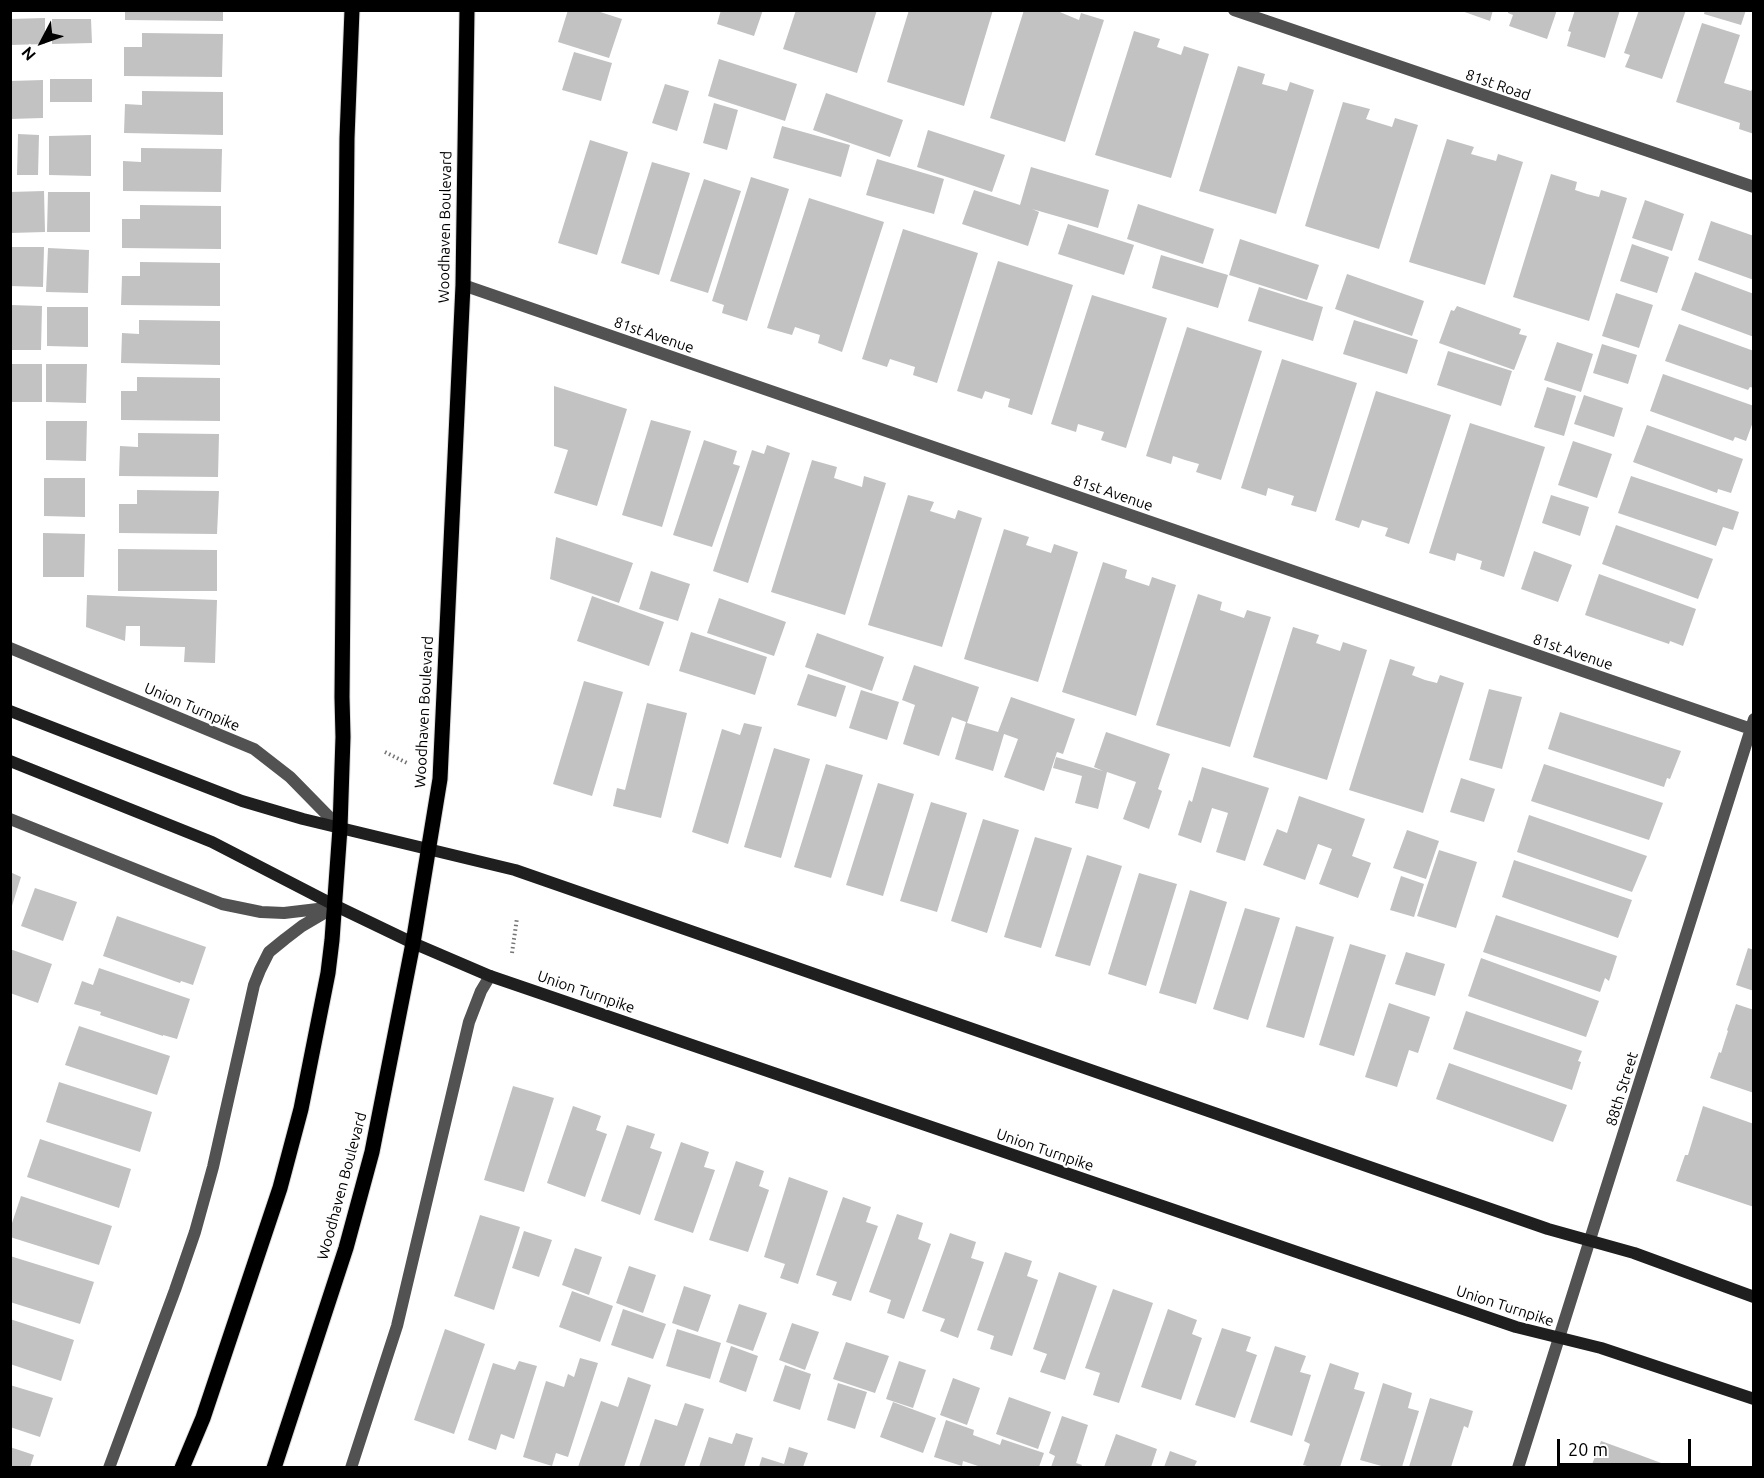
<!DOCTYPE html>
<html>
<head>
<meta charset="utf-8">
<style>
  body { margin:0 }
  #map { position:relative; width:1764px; height:1478px; overflow:hidden; background:#fff; font-family:Ubuntu,sans-serif }
  canvas { display:block }
  .frame { position:absolute; inset:0; border:12px solid #000; pointer-events:none }
  .north { position:absolute; left:12px; top:12px; width:60px; height:60px; -webkit-text-stroke:4px #fff; paint-order:stroke; rotate:229deg; font-size:16px; font-weight:700; line-height:24px; text-align:center; color:#000 }
  .north::after { content:''; display:block; margin:auto; width:21px; height:27px; background:#000; clip-path:polygon(50% 0,100% 100%,50% 72%,0 100%) }
  .scale { position:absolute; left:1557px; top:1439px; width:134px; height:27px; box-sizing:border-box; border:3px solid #000; border-top:0; padding-left:8px; font-size:18px; line-height:21px; white-space:nowrap; color:#000; -webkit-text-stroke:4px #fff; paint-order:stroke }
</style>
</head>
<body>
<div id="map">
<canvas width="1764" height="1478"></canvas>
<div class="frame"></div>
<div class="north">N</div>
<div class="scale">20 m</div>
</div>
<script>
const g = document.querySelector('canvas').getContext('2d');
g.lineJoin = 'round';
function fillPath(path, color) { g.fillStyle = color; g.fill(path, 'evenodd'); }
const shape = rows => new Path2D(rows.map(r => 'M' + r).join(''));
function trace(path, color, width, dash) { g.strokeStyle = color; g.lineWidth = width; g.lineCap = dash ? 'butt' : 'round'; g.setLineDash(dash || []); g.stroke(path); }
function label(font, color, halo, rows, align = 'center') {
  g.font = font + ' Ubuntu,sans-serif'; g.lineWidth = 4.5; g.setLineDash([]); g.textBaseline = 'middle'; g.strokeStyle = halo; g.fillStyle = color; for (const [text, x, y, turn = 0] of rows) {
    g.save(); g.translate(x, y); g.rotate((+turn || 0) * Math.PI / 180); g.textAlign = isNaN(turn) ? turn : align; if (halo) g.strokeText(text, 0, 0); g.fillText(text, 0, 0); g.restore();
  }
}
fillPath(shape([
  [125,10,223,10,223,21,125,20],
  [568,10,594,10,622,19,609,58,558,42],
  [721,10,763,10,754,36,717,24],
  [796,10,877,10,857,73,783,49],
  [909,10,993,10,964,106,887,82],
  [1024,10,1055,10,1079,20,1081,13,1104,20,1065,142,990,118],
  [1459,10,1493,10,1490,21],
  [1508,10,1557,10,1547,39,1509,26,1513,15,1508,13],
  [1575,10,1620,10,1605,58,1567,46,1571,32,1568,31],
  [1639,10,1686,10,1662,79,1625,67,1630,55,1624,53],
  [1705,10,1746,10,1741,25,1704,14],
  [45,18,45,44,10,45,10,19],
  [52,19,91,19,92,43,52,44],
  [1702,23,1740,35,1724,83,1751,91,1754,86,1754,134,1739,129,1740,123,1676,102],
  [1134,31,1160,39,1157,47,1181,55,1184,46,1209,54,1171,178,1095,155],
  [142,33,223,34,222,77,124,76,124,47,142,47],
  [574,52,612,63,601,101,562,90],
  [719,59,797,84,785,121,708,96],
  [1238,66,1265,74,1262,84,1273,87,1287,91,1290,82,1314,90,1276,214,1199,191],
  [50,79,92,79,92,102,50,102],
  [43,80,43,118,10,119,10,81],
  [665,84,689,91,677,131,652,123],
  [142,91,223,92,223,135,124,133,125,104,142,105],
  [826,93,903,120,890,157,813,130],
  [1343,102,1370,109,1366,119,1392,127,1395,118,1418,125,1379,249,1305,226],
  [714,103,738,110,727,150,703,143],
  [782,126,850,145,841,177,773,158],
  [928,130,1005,155,992,192,917,167],
  [18,134,39,135,38,175,17,175],
  [91,135,91,176,49,175,49,136],
  [1447,139,1474,147,1471,154,1496,161,1498,154,1523,162,1485,285,1409,262],
  [590,140,628,152,597,255,558,243],
  [141,148,222,149,221,192,123,191,123,161,141,162],
  [877,159,944,179,934,214,866,195],
  [652,162,690,173,659,275,621,263],
  [1031,167,1109,190,1098,228,1032,209,1039,212,1028,246,962,224,974,190,1020,205],
  [1551,174,1577,182,1575,190,1587,194,1599,197,1601,190,1627,198,1589,321,1513,297],
  [751,177,789,189,747,321,722,313,724,305,712,301],
  [704,179,741,191,708,293,670,281],
  [44,191,45,232,10,233,10,192],
  [48,192,90,192,90,232,47,232],
  [809,198,884,222,842,352,818,343,820,335,807,331,795,327,792,335,767,328],
  [1645,200,1684,214,1672,251,1632,238],
  [1138,204,1214,229,1203,264,1127,239],
  [140,205,221,206,221,249,122,248,122,219,140,219],
  [1711,221,1754,236,1754,280,1698,260],
  [1068,224,1134,245,1124,275,1058,254],
  [903,229,978,253,937,383,913,375,915,367,890,359,887,367,862,359],
  [1240,239,1319,265,1307,300,1229,275],
  [1632,244,1669,257,1657,293,1620,281],
  [10,247,44,247,43,287,10,286],
  [48,248,89,250,88,293,46,292],
  [1161,255,1228,275,1218,308,1152,288],
  [998,261,1073,285,1032,415,1008,407,1010,399,985,391,982,399,957,391],
  [140,262,220,263,220,306,121,305,122,276,140,276],
  [1695,272,1754,294,1754,337,1681,310],
  [1347,274,1424,301,1412,336,1335,309],
  [1259,287,1323,307,1313,341,1248,321],
  [1616,293,1653,305,1639,348,1602,336],
  [1092,295,1167,318,1126,448,1101,440,1104,432,1078,424,1076,432,1051,424],
  [10,305,42,306,41,350,10,350],
  [1457,306,1521,329,1519,334,1527,336,1514,370,1439,343,1451,310,1454,311],
  [47,307,88,307,88,347,47,346],
  [139,320,220,321,220,365,121,363,122,333,139,334],
  [1354,320,1418,340,1407,374,1343,354],
  [1679,324,1754,351,1754,388,1750,387,1748,390,1665,361],
  [1187,327,1262,351,1221,480,1196,472,1199,464,1185,460,1173,456,1171,464,1146,456],
  [1557,342,1593,354,1581,392,1544,380],
  [1602,344,1637,355,1628,384,1593,373],
  [1448,351,1512,371,1501,406,1437,385],
  [1282,359,1357,383,1316,512,1291,505,1294,496,1268,488,1266,496,1241,488],
  [10,364,42,364,42,402,10,402],
  [46,364,87,364,86,403,46,402],
  [1663,374,1754,406,1754,419,1746,441,1735,437,1733,441,1650,411],
  [137,377,220,378,220,421,121,420,121,391,137,391],
  [554,386,627,409,597,506,554,493,568,450,554,446],
  [1547,387,1576,396,1564,436,1534,427],
  [1376,391,1451,415,1409,544,1385,536,1388,528,1374,524,1362,520,1359,528,1335,520],
  [1584,395,1623,408,1614,437,1574,424],
  [651,420,691,431,662,527,622,515],
  [46,421,87,421,86,461,46,460],
  [1470,423,1545,447,1504,577,1480,569,1482,561,1457,553,1455,561,1429,553],
  [1647,425,1743,459,1731,493,1718,489,1717,493,1633,462],
  [138,433,219,434,218,477,119,476,120,446,138,447],
  [704,440,737,451,733,464,740,466,712,547,673,535],
  [1573,441,1612,454,1597,498,1558,485],
  [767,445,790,453,748,583,713,571,752,450,764,454],
  [812,460,837,467,834,478,862,487,864,476,886,483,845,615,771,592],
  [1631,476,1739,512,1733,530,1723,527,1716,546,1618,513],
  [44,478,85,478,85,517,44,516],
  [137,490,219,491,217,534,119,533,119,504,137,504],
  [908,495,934,502,930,511,955,519,958,510,982,518,942,647,868,625],
  [1551,495,1589,507,1580,536,1542,523],
  [1616,525,1713,559,1698,599,1602,564],
  [1004,529,1029,537,1026,545,1051,553,1054,544,1078,552,1038,682,964,659],
  [43,533,85,534,84,577,43,577],
  [556,537,633,563,619,603,550,579],
  [118,549,217,550,217,591,118,591],
  [1534,551,1572,565,1558,602,1521,589],
  [1103,562,1127,570,1125,578,1149,586,1152,577,1176,585,1136,716,1062,692],
  [651,571,690,584,678,621,639,609],
  [1599,574,1696,609,1683,646,1670,641,1669,644,1585,615],
  [1198,594,1222,602,1220,610,1244,618,1247,610,1271,617,1230,747,1156,725],
  [87,595,217,600,215,663,184,662,185,647,140,646,140,626,126,626,125,641,86,627],
  [592,596,664,622,649,666,577,641],
  [719,598,786,622,774,656,707,633],
  [1293,627,1319,635,1316,643,1340,651,1343,642,1367,650,1327,780,1253,757],
  [691,632,767,657,755,695,679,671],
  [817,633,884,657,872,691,805,667],
  [1390,659,1415,667,1412,675,1425,680,1437,683,1440,675,1464,683,1423,813,1349,790],
  [914,665,979,687,967,723,998,732,1011,697,1075,719,1063,754,1057,752,1044,791,1004,777,1018,739,1004,734,993,771,955,759,966,722,952,717,939,756,903,744,915,705,902,700],
  [808,674,846,686,836,717,797,705],
  [584,681,623,692,592,796,553,784],
  [1489,689,1522,697,1502,769,1469,760],
  [861,690,899,702,887,740,849,728],
  [647,703,687,713,661,818,613,806,617,788,625,790],
  [1560,712,1681,751,1670,779,1667,778,1664,787,1548,749],
  [744,723,762,727,728,844,692,832,722,729,740,735],
  [1106,732,1170,754,1158,789,1162,791,1149,829,1123,819,1136,782,1107,772,1098,809,1075,803,1082,776,1053,768,1056,757,1103,771,1094,767],
  [774,748,810,759,781,858,744,847],
  [826,764,863,775,831,878,794,867],
  [1544,764,1663,803,1649,840,1531,801],
  [1202,767,1269,788,1245,861,1216,852,1228,813,1225,812,1212,808,1201,843,1178,835,1189,800,1192,802],
  [1461,778,1495,789,1484,822,1450,812],
  [878,783,914,794,883,896,846,885],
  [1299,796,1365,819,1352,856,1371,863,1358,898,1319,884,1332,849,1318,844,1305,880,1263,865,1277,829,1287,833],
  [931,802,967,813,937,912,900,901],
  [1529,815,1647,856,1632,892,1517,852],
  [983,819,1019,830,987,933,951,921],
  [1407,830,1439,841,1426,879,1393,868],
  [1035,837,1072,848,1041,948,1004,937],
  [1439,850,1477,862,1456,928,1417,916],
  [1087,855,1122,866,1090,966,1055,956],
  [1514,860,1632,900,1618,938,1502,897],
  [10,872,21,877,11,909,10,909],
  [1139,873,1177,884,1146,986,1108,974],
  [1401,876,1424,884,1414,917,1390,910],
  [35,888,77,902,63,941,21,926],
  [1190,890,1227,902,1196,1004,1159,993],
  [1245,908,1280,918,1248,1020,1213,1009],
  [1496,915,1617,956,1609,981,1605,978,1600,992,1483,952],
  [117,916,206,947,193,985,181,981,180,983,103,956],
  [1296,926,1334,937,1304,1038,1266,1027],
  [1350,944,1386,955,1354,1056,1319,1045],
  [1748,948,1754,950,1754,991,1736,985],
  [10,949,52,964,38,1003,10,993],
  [1406,952,1445,964,1435,996,1395,984],
  [1481,958,1599,1001,1586,1037,1468,996],
  [99,968,190,999,177,1039,163,1035,163,1036,100,1015,101,1012,74,1004,82,981,93,985],
  [1389,1003,1430,1017,1418,1053,1409,1050,1397,1087,1365,1077],
  [1736,1004,1754,1010,1754,1093,1710,1078,1719,1052,1721,1053,1725,1040,1728,1031,1727,1030],
  [1466,1011,1582,1051,1578,1061,1581,1062,1572,1090,1453,1049],
  [79,1026,170,1056,157,1095,65,1065],
  [1449,1063,1567,1105,1553,1142,1436,1099],
  [59,1082,152,1112,140,1152,46,1122],
  [513,1086,554,1098,524,1192,484,1180],
  [573,1106,601,1116,596,1130,607,1134,585,1197,547,1183],
  [1703,1106,1754,1124,1754,1207,1676,1181,1685,1155,1688,1155],
  [627,1125,655,1134,650,1148,662,1152,640,1215,601,1201],
  [40,1139,131,1169,119,1208,27,1177],
  [681,1142,709,1152,704,1167,715,1170,693,1233,654,1220],
  [736,1161,764,1171,759,1186,769,1190,748,1252,709,1240],
  [789,1177,828,1191,798,1284,780,1278,785,1264,764,1257],
  [21,1196,112,1226,99,1265,10,1237,10,1229],
  [843,1197,871,1207,866,1222,878,1226,851,1301,832,1295,837,1282,816,1275],
  [897,1214,923,1223,918,1239,931,1244,904,1319,887,1313,891,1300,869,1292],
  [480,1215,520,1227,494,1310,454,1296],
  [524,1231,552,1240,539,1277,512,1268],
  [950,1233,976,1242,971,1258,984,1262,958,1338,940,1331,945,1319,922,1311],
  [575,1248,602,1257,589,1295,562,1285],
  [1005,1252,1032,1261,1027,1276,1038,1280,1012,1356,990,1349,994,1336,977,1330],
  [10,1256,94,1282,80,1324,10,1302],
  [629,1266,656,1275,643,1313,616,1303],
  [1059,1272,1097,1286,1065,1380,1040,1372,1047,1354,1033,1349],
  [684,1286,711,1295,698,1332,672,1323],
  [1113,1289,1153,1303,1119,1403,1093,1395,1100,1373,1085,1368],
  [572,1291,613,1306,600,1342,559,1327],
  [739,1304,767,1313,753,1351,726,1342],
  [623,1309,666,1324,653,1359,611,1345],
  [1168,1309,1197,1320,1192,1334,1202,1338,1181,1400,1141,1387],
  [10,1319,74,1340,61,1381,10,1364],
  [792,1323,819,1332,805,1370,779,1360],
  [1222,1328,1251,1337,1246,1351,1257,1355,1235,1418,1195,1405],
  [445,1329,485,1344,454,1434,414,1420],
  [677,1329,721,1343,710,1379,666,1366],
  [846,1342,889,1356,875,1393,833,1379],
  [731,1346,758,1356,746,1392,719,1382],
  [1275,1346,1306,1356,1300,1372,1311,1375,1292,1436,1250,1422],
  [580,1358,598,1363,568,1457,556,1453,552,1466,523,1457,546,1381,564,1387,568,1374,574,1377],
  [519,1361,537,1366,514,1439,501,1434,496,1450,468,1440,493,1363,515,1370],
  [899,1361,926,1370,913,1408,886,1399],
  [1330,1363,1359,1373,1354,1389,1365,1392,1340,1467,1311,1467,1303,1465,1310,1444,1304,1441],
  [785,1365,811,1374,800,1410,773,1401],
  [628,1377,651,1385,624,1467,578,1467,601,1401,618,1407],
  [953,1378,980,1388,967,1425,940,1415],
  [838,1383,867,1392,855,1429,827,1420],
  [1383,1383,1412,1393,1408,1408,1419,1411,1402,1467,1385,1467,1360,1460],
  [10,1385,53,1398,40,1437,10,1427],
  [1009,1397,1051,1412,1038,1449,996,1434],
  [1430,1398,1473,1411,1468,1428,1464,1426,1451,1467,1409,1467],
  [893,1402,936,1418,923,1453,880,1437],
  [685,1403,704,1409,684,1467,639,1467,655,1419,677,1426],
  [1062,1416,1088,1425,1076,1463,1082,1465,1081,1467,1051,1467,1055,1456,1049,1453],
  [946,1420,974,1430,973,1435,1000,1445,1002,1439,1044,1453,1039,1467,981,1467,963,1461,962,1466,934,1457],
  [736,1433,753,1438,744,1467,699,1467,709,1437,732,1444],
  [1116,1434,1157,1449,1151,1467,1104,1467],
  [1601,1441,1637,1454,1672,1467,1591,1467],
  [10,1447,34,1455,30,1467,10,1467],
  [789,1447,808,1453,803,1467,759,1467,762,1457,784,1464],
  [1170,1451,1197,1461,1194,1467,1164,1467]
]), '#c2c2c2');
const primary = shape([
  [182,1468,203,1418,280,1188,301,1109,328,973,332,940,340,828,343,737,342,697,347,138,352,10],
  [274,1468,346,1248,372,1152,413,943,440,779,463,285,467,10]
]);
trace(primary, '#dbdbdb', 17);
trace(shape([
  [385,752,409,764],
  [512,953,517,918]
]), '#747474', 4, [1.5, 3]);
trace(shape([
  [1234,10,1754,187],
  [463,285,1754,730],
  [10,648,254,749,290,777,340,828],
  [10,819,222,904,261,912,284,913,326,908],
  [109,1468,175,1290,195,1232,213,1167,254,985,260,970,269,952,285,939,302,926,336,906],
  [351,1468,397,1326,469,1022,481,991,490,976],
  [1518,1468,1754,719]
]), '#525252', 12);
trace(shape([
  [10,711,242,801,303,819,515,870,1548,1229,1634,1253,1754,1297],
  [10,761,212,842,336,906,413,943,490,976,1516,1327,1601,1348,1754,1399]
]), '#1f1f1f', 12);
trace(primary, '#000', 15);
label('15px', '#000', '#fff', [
  ["81st Road",1498,85,19],
  ["Woodhaven Boulevard",445,227,-89],
  ["81st Avenue",654,335,19],
  ["81st Avenue",1113,493,19],
  ["81st Avenue",1573,652,19],
  ["Union Turnpike",192,707,23],
  ["Woodhaven Boulevard",424,712,-87],
  ["Union Turnpike",586,992,19],
  ["88th Street",1622,1089,-73],
  ["Union Turnpike",1045,1150,19],
  ["Woodhaven Boulevard",342,1186,-75],
  ["Union Turnpike",1505,1306,18]
]);
</script>
</body>
</html>
